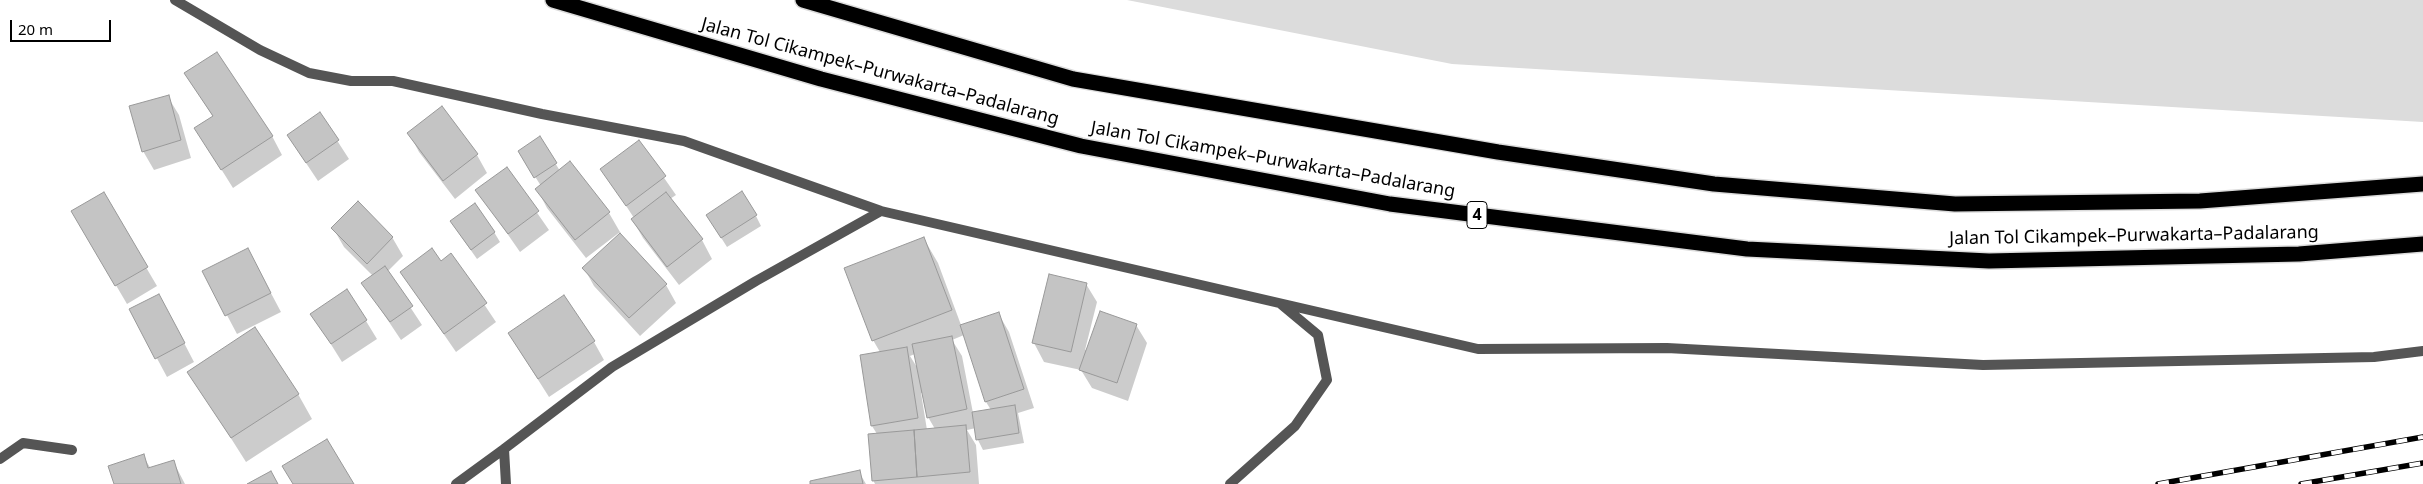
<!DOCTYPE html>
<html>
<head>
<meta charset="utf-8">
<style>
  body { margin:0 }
  #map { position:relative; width:2423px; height:484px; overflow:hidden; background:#fff; font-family:"Noto Sans",sans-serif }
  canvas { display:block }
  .scale { position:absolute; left:10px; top:20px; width:101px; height:22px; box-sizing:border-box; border:2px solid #000; border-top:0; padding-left:6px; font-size:15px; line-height:18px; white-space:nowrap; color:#000; -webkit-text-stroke:4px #fff; paint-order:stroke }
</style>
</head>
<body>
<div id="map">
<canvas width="2423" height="484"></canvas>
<div class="scale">20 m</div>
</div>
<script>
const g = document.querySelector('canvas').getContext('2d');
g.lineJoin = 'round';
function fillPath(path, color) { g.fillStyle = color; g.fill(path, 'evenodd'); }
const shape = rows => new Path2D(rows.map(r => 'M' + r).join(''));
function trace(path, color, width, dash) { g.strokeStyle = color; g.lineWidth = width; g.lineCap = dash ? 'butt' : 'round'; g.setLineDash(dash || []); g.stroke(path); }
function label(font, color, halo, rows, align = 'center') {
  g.font = font + ' "Noto Sans",sans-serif'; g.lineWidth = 4; g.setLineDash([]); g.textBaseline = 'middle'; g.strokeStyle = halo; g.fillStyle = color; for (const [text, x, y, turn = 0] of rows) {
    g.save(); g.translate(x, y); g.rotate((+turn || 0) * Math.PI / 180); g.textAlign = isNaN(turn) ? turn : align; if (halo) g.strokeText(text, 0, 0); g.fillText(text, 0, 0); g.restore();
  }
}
fillPath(shape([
  [1127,0,2423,0,2423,122,1452,64]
]), '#dcdcdc');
fillPath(shape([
  [186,74,272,136,282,155,233,188,196,129,213,117],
  [168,97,179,115,191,158,154,170,143,151],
  [320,114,349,159,318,181,300,154],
  [409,133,477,155,487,173,455,199,419,152],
  [540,138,560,171,570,163,609,213,620,232,586,258,547,208,537,189,541,186,519,151],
  [639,142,676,195,670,199,702,240,712,259,679,285,643,238,632,219,634,218,602,169],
  [506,168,549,230,520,252,477,190],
  [103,194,157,286,127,304,73,212],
  [756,216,761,226,727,247,713,225],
  [451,222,494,232,500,242,477,259],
  [333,228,392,237,403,256,387,272,422,325,401,340,363,283,373,276,344,247],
  [924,239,938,263,961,325,998,313,1009,332,1034,408,1018,413,1024,443,983,450,978,440,976,428,967,430,976,445,979,484,875,484,873,480,877,434,872,426,880,352,873,340],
  [964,335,986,402,991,410,973,413,962,356,952,340],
  [915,354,918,369,910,356],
  [921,393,923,393,928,417,935,429,927,430],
  [248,250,281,312,237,334,204,272],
  [451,255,496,322,456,352,401,272,440,262],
  [584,268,666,285,676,303,640,336,594,286],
  [1086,284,1097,302,1085,350,1136,325,1147,343,1128,401,1092,388,1081,370,1044,362,1034,343],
  [131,310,169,314,194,362,167,377],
  [312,314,366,321,377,339,342,362],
  [509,334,594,342,604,360,549,397],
  [189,372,298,394,312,419,246,462],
  [143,456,151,469,173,461,185,484,115,484],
  [859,472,866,484,812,484]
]), '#0003');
const building = shape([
  [217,52,273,136,221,170,194,128,213,116,184,73,217,52],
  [169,95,181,140,142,152,129,106,169,95],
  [442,106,478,154,443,181,407,133,442,106],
  [320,112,339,140,306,163,287,135,320,112],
  [540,136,557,163,534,178,518,151,540,136],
  [639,140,666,176,626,206,600,169,639,140],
  [570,161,610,212,575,240,535,189,570,161],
  [507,167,539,211,508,234,475,190,507,167],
  [742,191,757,215,721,238,706,215,742,191],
  [104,192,148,267,115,286,71,211,104,192],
  [666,192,703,239,667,267,631,219,666,192],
  [358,201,393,237,367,264,331,228,358,201],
  [475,203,495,232,471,250,450,221,475,203],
  [620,233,667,284,629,318,582,268,620,233],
  [924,237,952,310,872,341,844,268,924,237],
  [248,248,271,293,225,316,202,271,248,248],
  [432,248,441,261,451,253,487,303,444,334,400,272,432,248],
  [385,266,413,306,390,322,361,283,385,266],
  [1049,274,1087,283,1071,352,1032,343,1049,274],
  [347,289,367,320,331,344,310,314,347,289],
  [159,294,185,343,155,359,129,309,159,294],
  [564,295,595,341,538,379,508,333,564,295],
  [1100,311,1137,324,1117,383,1079,370,1100,311],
  [999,312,1024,389,985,402,960,325,999,312],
  [255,327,299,394,231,438,187,372,255,327],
  [952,336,967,409,927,418,912,344,952,336],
  [907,347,918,418,871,426,860,355,907,347],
  [1015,405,1019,433,976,440,972,412,1015,405],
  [966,425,970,472,917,477,914,430,966,425],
  [914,430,917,477,872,481,868,434,914,430],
  [327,439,354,484,293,484,282,466,327,439],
  [144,454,148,468,174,460,181,484,114,484,108,466,144,454],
  [860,470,863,484,810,484,810,481,860,470],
  [271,471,278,484,247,484,271,471]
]);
fillPath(building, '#c4c4c4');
trace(building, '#999', 1);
const highway = shape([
  [553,0,821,79,1081,146,1390,204,1747,249,1989,261,2299,254,2423,244],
  [803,0,1073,79,1498,152,1714,184,1955,204,2200,201,2423,184]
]);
trace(highway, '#dbdbdb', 18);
trace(shape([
  [175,0,260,50,309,73,351,81,393,81,542,114,684,141,881,211,1478,349,1667,348,1983,365,2374,357,2423,351],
  [0,459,23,443,72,450],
  [456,484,504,449],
  [506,484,504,449,612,367,756,281,881,211],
  [1230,484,1295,426,1327,380,1318,335,1282,305]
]), '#555', 10);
trace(highway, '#000', 15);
const rail = shape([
  [2158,484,2423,437],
  [2301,484,2423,463]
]);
trace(rail, '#000', 5.5);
trace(rail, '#fff', 4, [11]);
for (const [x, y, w] of [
  [1477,215,20]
]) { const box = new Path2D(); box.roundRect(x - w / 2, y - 13.5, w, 27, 4); g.fillStyle = '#fff'; g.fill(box); trace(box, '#000', 1); }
label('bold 16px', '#000', null, [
  ["4",1477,215]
]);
label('18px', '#000', '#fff', [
  ["Jalan Tol Cikampek–Purwakarta–Padalarang",880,72,15],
  ["Jalan Tol Cikampek–Purwakarta–Padalarang",1273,160,10],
  ["Jalan Tol Cikampek–Purwakarta–Padalarang",2134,236,-1]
]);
</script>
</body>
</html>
